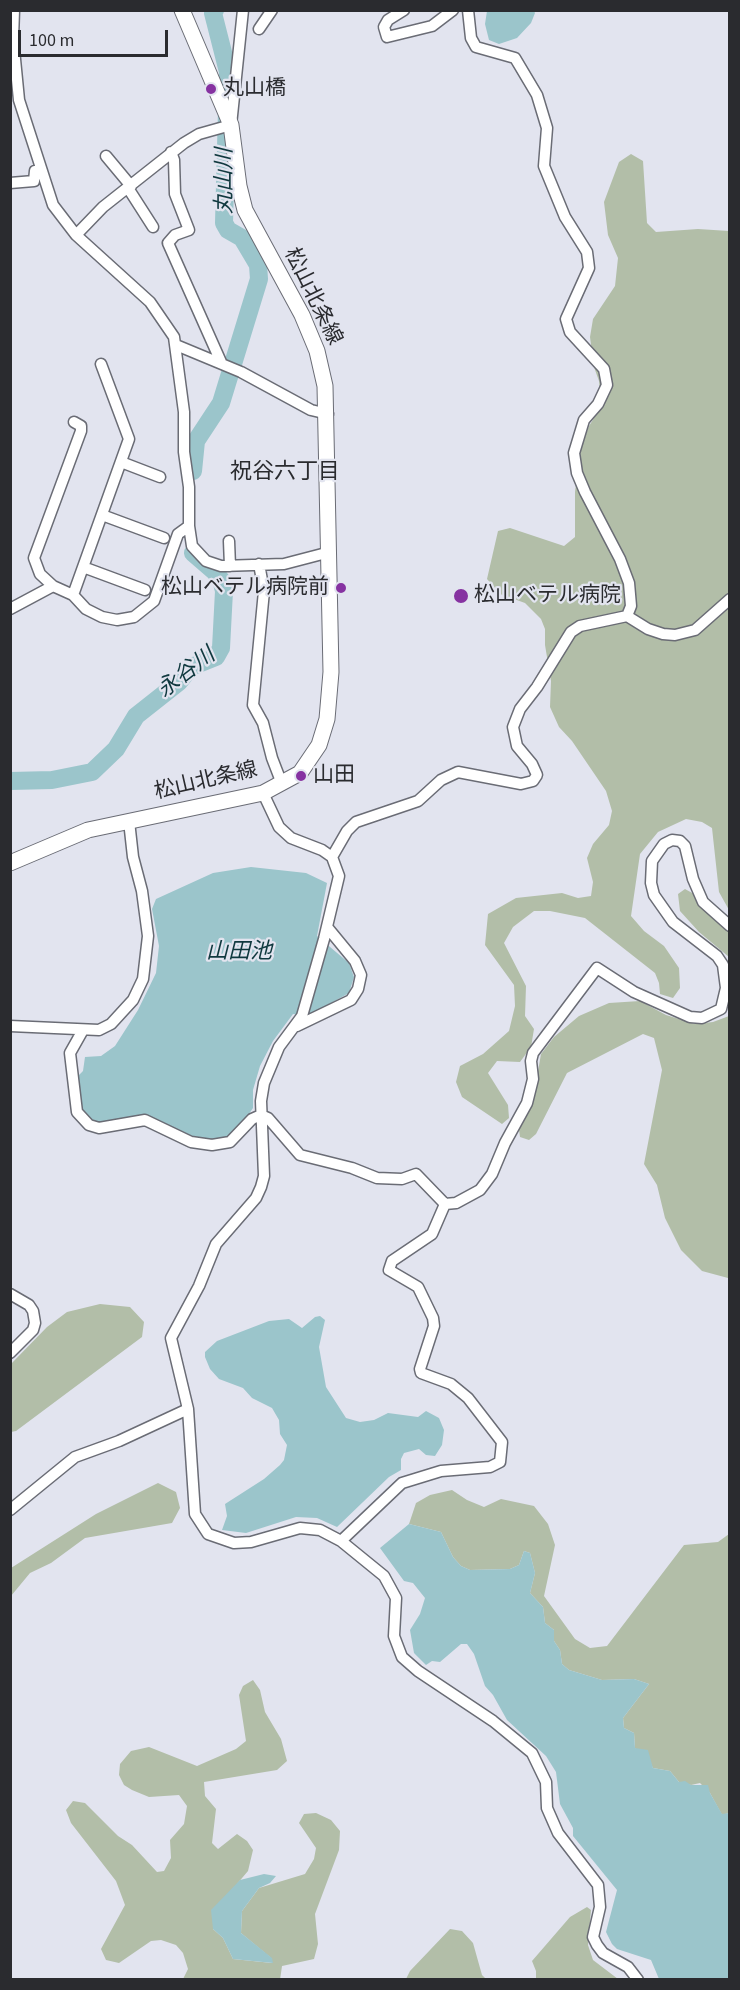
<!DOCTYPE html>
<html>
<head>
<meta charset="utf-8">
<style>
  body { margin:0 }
  #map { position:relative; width:740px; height:1990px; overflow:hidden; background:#e2e4ef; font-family:"Source Sans 3",sans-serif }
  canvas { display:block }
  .frame { position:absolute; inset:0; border:12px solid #2a2b2f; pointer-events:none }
  .scale { position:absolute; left:18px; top:30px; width:150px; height:27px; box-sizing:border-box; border:3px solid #2a2b2f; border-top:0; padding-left:8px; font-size:18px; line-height:21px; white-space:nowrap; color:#2a2b2f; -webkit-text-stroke:4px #e2e4ef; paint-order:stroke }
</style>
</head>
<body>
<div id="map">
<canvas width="740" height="1990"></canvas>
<div class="frame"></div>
<div class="scale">100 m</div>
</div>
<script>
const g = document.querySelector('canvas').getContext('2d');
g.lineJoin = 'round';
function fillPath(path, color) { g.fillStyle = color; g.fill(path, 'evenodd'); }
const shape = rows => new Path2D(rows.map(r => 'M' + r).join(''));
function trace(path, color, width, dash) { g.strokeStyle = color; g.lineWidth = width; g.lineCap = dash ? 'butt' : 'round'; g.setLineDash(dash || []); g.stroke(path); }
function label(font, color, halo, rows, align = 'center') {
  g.font = font + ' "Source Sans 3","Noto Sans JP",sans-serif'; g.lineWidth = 4.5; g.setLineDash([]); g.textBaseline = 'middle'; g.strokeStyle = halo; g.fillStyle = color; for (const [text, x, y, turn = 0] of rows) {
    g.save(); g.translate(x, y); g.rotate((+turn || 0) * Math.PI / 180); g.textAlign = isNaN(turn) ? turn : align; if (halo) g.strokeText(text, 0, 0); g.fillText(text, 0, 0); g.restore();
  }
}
fillPath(shape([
  [631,154,643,161,647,223,656,232,698,229,729,231,729,910,719,892,712,828,702,822,686,819,658,832,640,854,631,916,644,931,664,946,679,968,680,988,673,998,660,994,659,983,655,973,585,918,550,911,534,911,513,927,504,943,526,986,525,1016,534,1029,531,1047,520,1062,497,1061,488,1073,508,1105,509,1118,502,1124,462,1097,456,1082,460,1066,483,1054,509,1031,515,1006,514,985,485,945,488,914,516,898,562,893,578,898,591,896,593,882,587,858,593,844,609,825,612,811,606,791,572,741,559,727,550,707,551,681,545,645,545,629,541,619,525,603,500,594,487,579,498,531,510,528,564,546,575,537,575,492,580,451,589,426,601,407,599,381,594,367,590,337,593,319,615,286,618,258,608,235,604,202,619,162],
  [685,889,694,894,708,914,729,930,729,957,699,932,680,911,678,894],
  [640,1001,666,1015,695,1024,713,1022,729,1016,728,1278,702,1271,681,1250,665,1218,657,1185,644,1164,662,1070,654,1038,643,1034,567,1073,536,1134,529,1140,520,1137,519,1130,530,1108,535,1089,541,1054,554,1037,579,1016,609,1003],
  [100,1304,130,1307,144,1322,142,1337,16,1431,11,1432,11,1364,47,1327,67,1312],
  [158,1483,176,1492,180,1508,172,1523,85,1538,51,1563,30,1573,11,1596,11,1568,96,1514],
  [452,1490,467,1500,484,1507,501,1499,534,1506,548,1524,555,1545,544,1596,575,1639,590,1648,607,1646,684,1545,718,1542,729,1534,729,1813,722,1815,710,1793,700,1783,691,1785,679,1782,670,1771,653,1768,648,1759,635,1748,634,1733,624,1728,623,1718,649,1684,634,1679,602,1680,569,1670,562,1664,560,1650,554,1641,554,1630,545,1623,543,1607,530,1593,535,1573,530,1553,524,1551,519,1565,510,1569,470,1570,461,1566,453,1557,441,1532,409,1524,416,1503,430,1495],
  [253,1680,260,1690,265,1712,281,1739,287,1761,277,1770,204,1782,205,1796,216,1809,212,1843,218,1849,237,1834,247,1841,253,1850,248,1871,231,1891,213,1929,223,1938,233,1959,272,1963,271,1958,241,1933,242,1911,259,1888,305,1874,314,1859,316,1848,299,1823,304,1814,316,1813,331,1820,340,1831,339,1850,315,1914,318,1944,314,1959,282,1966,280,1980,183,1979,188,1969,183,1953,176,1945,161,1940,151,1941,119,1963,106,1960,101,1949,125,1905,116,1881,71,1823,66,1810,73,1801,85,1803,118,1836,132,1845,157,1872,164,1871,171,1858,170,1840,184,1824,187,1806,179,1795,149,1797,132,1790,124,1785,119,1775,120,1764,131,1751,149,1747,197,1766,236,1749,246,1741,239,1695,243,1686],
  [587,1907,591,1910,588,1945,593,1960,618,1979,536,1979,536,1971,532,1961,570,1917],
  [450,1929,462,1931,473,1943,482,1975,486,1979,406,1979,410,1971]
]), '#b2bea8');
fillPath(shape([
  [487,11,534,11,535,13,531,23,517,38,499,44,489,40,485,24],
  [251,867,306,873,327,883,317,936,349,963,354,977,349,993,308,1016,293,1014,273,1041,260,1066,253,1090,253,1108,236,1133,229,1137,208,1141,191,1137,157,1120,99,1124,90,1122,79,1105,78,1076,83,1071,85,1057,101,1056,115,1046,138,1010,156,973,159,946,152,909,156,899,213,873],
  [315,1317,320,1316,325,1320,319,1347,326,1387,346,1418,360,1422,374,1420,388,1413,418,1417,426,1411,439,1418,444,1430,442,1445,435,1456,426,1455,419,1449,404,1453,401,1459,401,1470,389,1477,337,1527,317,1518,296,1517,246,1533,222,1530,227,1516,225,1504,264,1479,280,1465,284,1460,287,1445,280,1434,279,1420,272,1408,252,1398,243,1388,219,1379,210,1369,205,1357,205,1352,217,1341,269,1321,289,1319,302,1328],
  [409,1524,441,1532,453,1557,461,1566,470,1570,510,1569,519,1565,524,1551,530,1553,535,1573,530,1593,543,1607,545,1623,554,1630,554,1641,560,1650,562,1664,569,1670,602,1680,634,1679,649,1684,623,1718,624,1728,634,1733,635,1748,648,1750,653,1768,670,1771,679,1782,685,1781,691,1785,708,1785,710,1793,722,1814,729,1813,729,1979,659,1979,651,1960,617,1949,612,1944,606,1932,617,1890,573,1836,573,1828,560,1804,556,1772,546,1756,507,1720,493,1695,485,1686,474,1654,467,1644,461,1644,440,1662,432,1661,426,1665,414,1653,410,1630,420,1614,425,1598,413,1583,404,1581,380,1548],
  [264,1874,276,1876,270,1883,259,1888,242,1911,241,1933,272,1958,273,1963,233,1959,223,1938,213,1929,211,1910,240,1880]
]), '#9bc5cb');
trace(shape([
  [193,471,196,441,221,403,259,279,258,265,242,238,228,230,224,223,228,72,213,13,215,10],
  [10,781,52,780,92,772,116,749,136,716,179,682,191,667,216,657,221,648,224,591,221,580,215,572,193,553]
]), '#9bc5cb', 18);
const minor = shape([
  [14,10,13,39,19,100,53,205,76,235,150,302,174,337,184,412,184,452,189,487,189,526,192,546,206,561,221,566,284,564,330,552],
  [404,10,388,20,384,27,387,37,432,26,453,10],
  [468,10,471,38,476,47,515,58,537,95,547,128,544,166,565,217,587,252,589,268,566,319,570,332,604,369,607,385,598,404,584,420,574,453,577,473,585,492,620,559,629,583,631,606,627,616],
  [259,29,272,10],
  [171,152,174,160,175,194,189,230,175,235,168,243,221,362],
  [106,156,131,186],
  [10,183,34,181,35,171,41,170],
  [128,188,153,227],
  [76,235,103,207,184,143,199,134,231,125,243,10],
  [176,345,241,372,311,410,328,414],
  [121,462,160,477],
  [102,515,164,538],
  [229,541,230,566],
  [259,564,264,591,253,705,263,723,272,758,282,784],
  [83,567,145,590],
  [53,586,40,574,34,558,81,431,81,426,74,422],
  [73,595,129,439,101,364],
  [10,609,53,586,73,595,86,609,102,617,117,620,134,617,154,601,178,534,189,526],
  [263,793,279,827,291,838,322,850,332,857,339,876,324,939,302,1016,279,1047,264,1083,261,1101,264,1176,261,1187,256,1198,216,1244,199,1286,171,1338,188,1409,195,1514,208,1534,234,1543,251,1542,300,1528,320,1530,341,1541,384,1576,396,1598,394,1636,402,1657,418,1671,493,1721,532,1753,546,1782,547,1808,558,1833,598,1885,600,1907,593,1937,597,1945,603,1953,628,1967,638,1980],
  [332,857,347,831,356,822,418,801,441,780,458,772,521,784,533,781,537,775,532,764,517,746,513,727,520,709,537,687,571,632,580,626,627,616,648,629,663,634,675,635,695,630,730,599],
  [10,1026,99,1030,111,1024,133,1000,143,979,148,936,142,891,133,857,129,821],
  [297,1026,351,1000,358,989,361,975,355,961,327,927],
  [83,1030,70,1053,77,1112,89,1125,99,1128,145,1120,191,1142,212,1145,230,1142,252,1119,261,1115,268,1118,300,1155,352,1168,377,1178,402,1179,416,1174,445,1204],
  [445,1204,456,1203,480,1190,492,1174,505,1143,527,1103,533,1079,531,1061,533,1053,597,968,634,992,690,1017,702,1018,721,1009,726,988,723,965,717,956,673,922,654,895,651,883,652,861,664,844,672,840,680,841,685,846,693,879,703,902,730,926],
  [10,1294,29,1305,33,1311,35,1323,33,1330,10,1353],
  [10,1510,75,1457,119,1441,188,1409],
  [341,1541,402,1483,441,1471,490,1467,500,1462,502,1442,468,1398,451,1384,421,1373,420,1369,434,1326,433,1318,418,1287,389,1270,392,1261,432,1234,445,1204]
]);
const primary = shape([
  [10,863,88,830,263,793,300,773,319,745,327,719,331,672,325,386,317,351,302,315,245,210,239,186,231,125,182,10]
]);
trace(minor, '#6a6c75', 13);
trace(primary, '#6a6c75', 17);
trace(minor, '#fff', 10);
trace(primary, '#fff', 15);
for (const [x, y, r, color] of [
  [211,89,6,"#8632a1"],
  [341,588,6,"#8632a1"],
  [461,596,8,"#8632a1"],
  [301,776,6,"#8632a1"]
]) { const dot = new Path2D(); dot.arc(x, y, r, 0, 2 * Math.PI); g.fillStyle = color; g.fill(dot); trace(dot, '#e2e4ef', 2); }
label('21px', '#2a2b2f', '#e2e4ef', [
  ["丸山橋",223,89],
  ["松山ベテル病院前",329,588,"right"],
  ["松山ベテル病院",474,596],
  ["山田",313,776]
], 'left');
label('21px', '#2a2b2f', '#e2e4ef', [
  ["松山北条線",312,297,64],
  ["松山北条線",206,782,-13]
]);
label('italic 22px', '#10393f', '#e2e4ef', [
  ["丸山川",226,181,-90],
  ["永谷川",187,674,-38],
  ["山田池",239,953]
]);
label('22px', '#2a2b2f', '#e2e4ef', [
  ["祝谷六丁目",285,473]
]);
</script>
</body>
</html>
